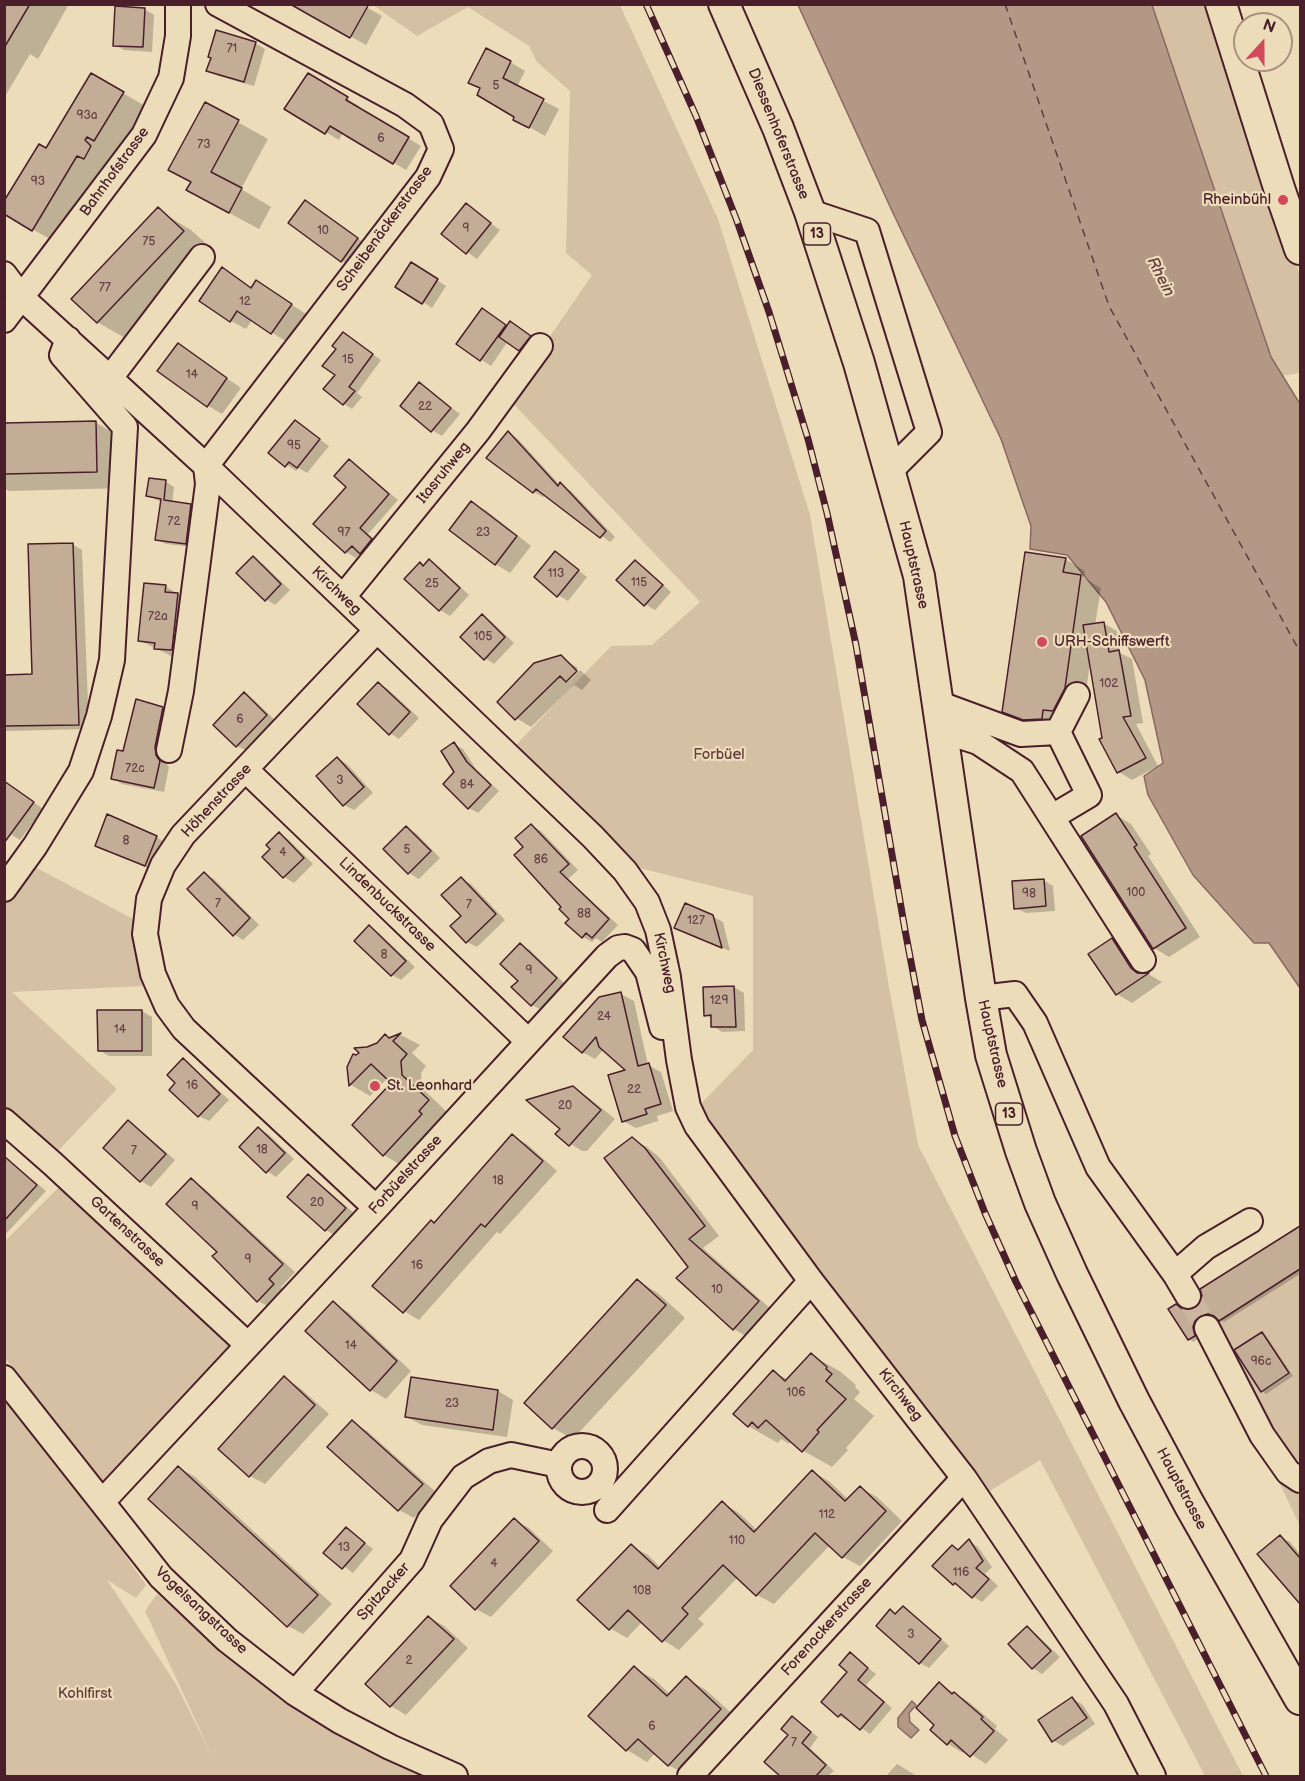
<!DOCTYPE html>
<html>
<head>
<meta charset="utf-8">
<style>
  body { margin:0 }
  #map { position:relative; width:1305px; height:1781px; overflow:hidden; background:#eddcb9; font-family:"Balsamiq Sans",sans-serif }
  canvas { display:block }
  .frame { position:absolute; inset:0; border:6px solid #4a1f2b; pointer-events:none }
  .north { position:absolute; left:1233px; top:12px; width:60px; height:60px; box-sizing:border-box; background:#eddcb9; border:2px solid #ac9080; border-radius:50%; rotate:21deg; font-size:16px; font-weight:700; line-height:24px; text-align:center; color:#4a1f2b }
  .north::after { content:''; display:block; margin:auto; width:21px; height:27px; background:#d1495b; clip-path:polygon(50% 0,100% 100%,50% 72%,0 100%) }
</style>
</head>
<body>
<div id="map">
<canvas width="1305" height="1781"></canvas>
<div class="frame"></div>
<div class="north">N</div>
</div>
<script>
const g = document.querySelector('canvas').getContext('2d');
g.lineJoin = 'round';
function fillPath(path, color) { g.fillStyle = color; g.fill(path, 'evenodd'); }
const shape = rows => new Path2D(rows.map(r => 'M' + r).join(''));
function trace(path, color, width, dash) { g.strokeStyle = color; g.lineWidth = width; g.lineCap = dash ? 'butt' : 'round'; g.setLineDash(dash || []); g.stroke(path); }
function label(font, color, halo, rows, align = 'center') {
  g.font = font + ' "Balsamiq Sans",sans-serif'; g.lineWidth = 4.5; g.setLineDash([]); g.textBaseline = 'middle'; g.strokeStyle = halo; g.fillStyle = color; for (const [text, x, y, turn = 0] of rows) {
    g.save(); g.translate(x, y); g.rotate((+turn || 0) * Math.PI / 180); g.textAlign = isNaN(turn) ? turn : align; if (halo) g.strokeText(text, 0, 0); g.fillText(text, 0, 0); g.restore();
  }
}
fillPath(shape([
  [373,5,620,5,718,219,810,515,889,987,918,1145,1243,1776,1205,1776,1040,1460,985,1494,695,1110,753,1050,753,896,635,867,512,749,611,646,652,645,700,602,508,398,592,275,566,253,570,91,537,62,529,46,468,7,417,36],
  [1152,5,1210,5,1284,231,1300,275,1300,373,1281,376,1271,357],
  [29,864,137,921,146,986,12,992,117,1089,57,1152,5,1108,5,898],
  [60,1186,234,1346,105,1488,5,1358,5,1241],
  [1300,1234,1300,1526,1193,1302],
  [4,1392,73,1481,146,1585,136,1598,107,1580,176,1684,213,1758,145,1611,157,1594,312,1717,440,1776,5,1776]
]), '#d5c0a4');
const water = shape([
  [798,5,1152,5,1271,357,1300,404,1300,988,1269,943,1254,943,1193,875,1148,795,1144,776,1163,763,1145,680,1106,602,1067,555,1030,549,1031,526,1001,439,893,213,798,5],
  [912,1701,916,1705,909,1713,910,1722,919,1730,911,1738,898,1727,898,1718,912,1701]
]);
fillPath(water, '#b39886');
trace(water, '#896862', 1.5);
fillPath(shape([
  [4,4,69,4,38,59,30,54,4,98],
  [293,4,361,4,382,16,366,45],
  [144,9,154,15,152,52,124,50,115,45],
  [255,43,265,49,254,86,218,76,208,70,212,58],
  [510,62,525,71,517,87,559,109,545,136,515,119,516,116,482,88],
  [308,75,359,106,358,108,421,146,406,170,343,132,339,140,286,109],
  [121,92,152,110,62,246,4,213,47,150],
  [205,104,268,139,241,189,271,207,259,229,218,207,192,182],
  [466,205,500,230,477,259,443,234],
  [315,207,367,245,351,266,342,261],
  [161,212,191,230,212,249,127,339,97,322],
  [421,270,446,286,432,308,423,302],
  [237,278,252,289,257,282,306,314,287,342,252,320,246,329,231,321],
  [492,315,508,327,520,329,540,342,529,355,508,341,491,366,458,344],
  [351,339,381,360,357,393,362,397,352,409,344,404,337,374],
  [178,345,241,388,222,414,207,405],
  [419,384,460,414,442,436,432,430],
  [95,422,125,440,126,488,9,491,4,488,4,424],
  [295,422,329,446,307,473,299,468,296,471,270,453],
  [508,433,518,439,560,485,570,490,615,537,610,542,546,494,543,497,534,492],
  [349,461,359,467,398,500,368,534,381,545,370,558,360,553,356,558,346,552,315,524,349,487],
  [150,479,166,482,174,487,172,503,191,505,199,510,194,547,166,544,157,539,162,502,148,496],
  [472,503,487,511,531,546,510,573,495,564],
  [72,544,82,550,89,729,4,731,4,676,33,676],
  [555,553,587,577,568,601,558,595],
  [253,558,263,564,290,590,275,605,266,599],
  [1065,559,1085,571,1084,578,1101,588,1095,625,1103,623,1117,631,1120,653,1132,659,1143,723,1136,724,1158,766,1132,780,1119,772,1104,738,1090,662,1085,700,1073,722,1024,723,1004,711],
  [429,561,439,567,469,595,450,616,440,610,406,579],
  [635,562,645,568,671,592,655,610,645,604],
  [165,586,192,603,187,658,171,656,139,640],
  [482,616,492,622,514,643,494,664,485,658],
  [561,657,578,668,564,682,568,682,580,670,591,680,582,690,574,685,531,727,516,718],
  [378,684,388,689,419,718,399,739,390,733],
  [244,694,254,700,276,721,247,751,237,746],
  [163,708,172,714,164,753,165,762,169,767,164,792,122,784,113,778,124,753],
  [454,744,463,749,476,769,499,791,478,813,469,808],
  [337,758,347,764,373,793,354,810,344,805],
  [4,782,43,809,20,840,4,830],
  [1116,815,1131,824,1151,854,1148,856,1200,937,1169,957,1154,948,1083,836],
  [532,826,541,831,578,870,568,879,618,925,602,942,596,938,592,942,583,937,525,847],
  [406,828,416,833,440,858,419,879,409,873,385,849],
  [280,834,289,840,313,864,294,883,284,877,264,857,272,849],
  [156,837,166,843,155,871,96,846],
  [205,874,214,879,259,925,243,940,234,934],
  [461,879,471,884,505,920,477,947,467,942],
  [1043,880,1053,886,1055,911,1026,913,1016,908],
  [712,916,723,922,730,951,676,928],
  [369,927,379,933,415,967,401,980,392,975],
  [1112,939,1127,948,1144,974,1148,974,1162,982,1132,1003,1117,994],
  [520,945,530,950,566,985,542,1010,532,1005,520,981],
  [734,987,744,993,745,1031,722,1032,713,1026,712,1019,706,1015],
  [621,994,634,1001,648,1065,661,1072,673,1111,657,1116,658,1121,636,1128,623,1121,628,1071,604,1049,595,1059,582,1052],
  [142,1011,152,1017,152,1056,109,1056,99,1050],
  [401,1035,420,1045,412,1053,426,1066,421,1073,422,1088,448,1113,404,1167,384,1155,366,1139,393,1083,388,1078,370,1096,351,1085,349,1067,356,1057,367,1048],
  [183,1060,192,1066,229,1100,209,1121,199,1116,177,1083],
  [573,1088,588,1097,615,1119,587,1151,582,1151,566,1141],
  [128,1122,138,1128,175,1160,151,1187,141,1181,105,1148],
  [258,1129,268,1134,294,1159,276,1177,267,1171],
  [513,1136,528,1145,557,1171,500,1234,497,1232,419,1320,404,1311],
  [632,1139,647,1147,660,1158,719,1236,703,1248,773,1311,749,1338,734,1329,678,1278,690,1267],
  [4,1156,46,1191,4,1236],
  [309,1176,318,1182,355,1214,336,1236,326,1230,290,1197],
  [191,1180,204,1188,295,1272,281,1287,286,1293,271,1308,258,1301,215,1256,219,1252],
  [1300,1228,1300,1274,1224,1322,1214,1315,1205,1317,1197,1330,1199,1338,1193,1342,1189,1339,1184,1311,1197,1309,1204,1296,1202,1290],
  [638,1281,658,1293,685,1318,573,1439,553,1428],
  [333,1303,348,1312,411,1371,386,1399,371,1390],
  [1262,1334,1266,1336,1293,1376,1266,1394,1262,1391],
  [811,1355,841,1372,856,1385,855,1387,860,1392,854,1399,874,1416,846,1448,848,1450,832,1467,802,1450,792,1441,789,1444,781,1439,778,1443,748,1426,773,1371,788,1380],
  [284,1378,299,1387,329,1414,265,1484,250,1476,220,1449],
  [498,1391,513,1400,507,1437,422,1425,407,1417],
  [352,1422,367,1431,437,1493,414,1518,399,1510],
  [179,1468,194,1476,332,1604,303,1634,288,1626],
  [813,1472,830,1482,849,1500,860,1488,877,1497,902,1521,860,1566,843,1557,830,1545,774,1604,757,1595,738,1577,698,1619,704,1624,679,1650,663,1640,642,1622,627,1638,610,1628,631,1546,648,1555,661,1568,722,1503,739,1513,758,1531],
  [514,1520,529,1528,553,1551,491,1617,476,1609],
  [346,1529,373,1549,353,1573,326,1553],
  [1280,1537,1290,1542,1300,1554,1300,1605,1298,1602,1299,1600],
  [969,1541,978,1547,992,1567,985,1574,998,1586,982,1602,954,1584,960,1551],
  [903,1608,912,1614,949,1646,929,1668,920,1663,896,1615],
  [429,1617,444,1626,468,1648,406,1715,391,1706,367,1684],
  [1027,1628,1036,1634,1060,1657,1042,1674,1033,1668],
  [850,1654,876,1674,866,1685,892,1708,870,1734,849,1719,848,1721,839,1716,849,1672],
  [634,1668,654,1679,671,1695,686,1678,706,1690,740,1721,689,1776,668,1765,655,1753,647,1762,627,1750,590,1715],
  [939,1684,969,1702,997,1726,995,1729,1008,1740,986,1764,965,1750,963,1753,948,1744,937,1725],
  [1072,1699,1082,1704,1095,1724,1063,1746,1054,1741],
  [792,1718,818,1737,810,1748,834,1771,828,1776,782,1776,766,1762,791,1735],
  [897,1764,912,1773,916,1776,886,1776]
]), '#0003');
trace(shape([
  [1005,4,1109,306,1300,652]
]), '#643d42', 1.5, [8, 6]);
const building = shape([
  [4,4,30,4,4,48,4,4],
  [290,4,369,4,350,38,290,4],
  [115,6,145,8,143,47,113,46,115,6],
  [216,30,256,42,244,82,206,71,211,58,208,57,216,30],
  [486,48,511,61,503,78,544,99,529,128,513,120,514,117,477,95,480,88,468,83,486,48],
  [91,73,124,92,94,141,87,137,85,140,91,146,84,159,77,156,32,231,4,214,4,201,39,144,46,148,91,73],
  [308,73,348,97,346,100,409,137,393,164,330,126,325,134,284,109,308,73],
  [205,102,239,120,211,172,242,188,229,213,186,190,191,182,168,170,205,102],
  [305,200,358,238,341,262,288,223,305,200],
  [466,203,491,223,466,254,441,234,466,203],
  [158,207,184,231,97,323,71,299,158,207],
  [411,262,438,279,422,304,395,287,411,262],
  [222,267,251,288,256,280,292,304,271,334,237,311,230,322,199,301,222,267],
  [482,308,506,325,480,361,456,344,482,308],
  [510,321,531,336,519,351,499,337,510,321],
  [343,332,373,354,349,387,355,391,343,405,323,389,335,375,322,366,336,349,332,346,343,332],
  [178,343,227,378,207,407,157,371,178,343],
  [419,382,451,408,431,432,400,406,419,382],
  [295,420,320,439,297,468,289,462,285,467,268,453,295,420],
  [96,421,97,472,4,474,4,423,96,421],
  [508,431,558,486,560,482,606,531,600,538,536,489,533,493,486,458,508,431],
  [349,459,389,494,360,528,372,539,360,554,352,546,345,553,313,524,346,487,334,476,349,459],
  [149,478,166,480,164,500,191,504,186,544,155,540,161,499,146,496,149,478],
  [471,501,517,536,495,565,449,530,471,501],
  [73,543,79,725,4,726,4,675,32,674,28,544,73,543],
  [555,551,579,570,557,597,534,577,555,551],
  [1025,552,1066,558,1063,572,1081,575,1065,688,1053,711,1043,710,1042,719,1023,720,1002,712,1025,552],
  [253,556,281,584,265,601,236,573,253,556],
  [429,559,460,588,439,611,404,579,420,562,423,566,429,559],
  [635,560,663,585,644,606,616,580,635,560],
  [144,583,166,585,165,592,178,593,172,650,154,649,155,643,138,641,144,583],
  [482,614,505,637,484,660,460,637,482,614],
  [1104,622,1109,652,1119,650,1131,716,1123,717,1146,758,1117,773,1099,739,1102,738,1083,625,1104,622],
  [561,655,577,671,566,682,560,676,515,720,497,702,534,663,561,655],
  [378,682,410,712,389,735,357,704,378,682],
  [244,692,267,715,236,747,213,725,244,692],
  [136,699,163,707,155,747,156,755,160,761,154,788,111,779,117,750,123,751,136,699],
  [454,742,467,762,491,785,468,809,443,784,454,772,441,751,454,742],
  [337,757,364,787,343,806,316,776,337,757],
  [4,781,34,802,4,843,4,781],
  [1116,813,1137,845,1134,847,1186,928,1153,949,1081,836,1116,813],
  [107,814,157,836,145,866,95,846,107,814],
  [531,824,569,864,560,872,609,919,592,938,586,933,582,938,565,923,569,919,559,909,561,907,514,855,523,847,515,838,531,824],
  [406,826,431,851,408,874,383,849,406,826],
  [279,832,304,858,283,878,262,857,270,849,266,845,279,832],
  [204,872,250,918,233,936,187,889,204,872],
  [461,877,496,914,466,943,450,926,461,916,441,895,461,877],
  [1044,879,1046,906,1014,909,1012,881,1044,879],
  [685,903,713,915,722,948,674,928,685,903],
  [369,925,406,961,391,976,354,941,369,925],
  [1112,938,1131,968,1137,973,1149,973,1116,995,1088,954,1112,938],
  [520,943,557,978,531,1006,511,987,518,981,500,964,520,943],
  [734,986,736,1027,711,1027,711,1015,704,1016,703,987,734,986],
  [621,992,638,1066,649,1063,661,1104,645,1109,647,1114,622,1122,608,1075,625,1070,599,1047,596,1037,582,1053,563,1037,599,997,621,992],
  [97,1010,142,1010,142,1051,98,1051,97,1010],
  [401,1033,393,1041,407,1054,401,1061,402,1075,429,1100,419,1111,422,1114,383,1156,352,1125,391,1083,371,1064,349,1086,347,1067,353,1054,356,1055,359,1053,354,1048,367,1047,377,1043,385,1034,389,1038,401,1033],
  [183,1058,220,1094,198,1117,169,1090,175,1083,167,1075,183,1058],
  [573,1086,601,1110,569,1146,555,1134,560,1129,526,1100,573,1086],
  [128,1120,166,1154,140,1182,103,1148,128,1120],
  [258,1127,285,1153,266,1173,239,1147,258,1127],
  [512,1134,543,1161,485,1227,481,1224,403,1313,372,1286,431,1220,434,1223,512,1134],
  [632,1137,645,1148,705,1226,689,1239,759,1301,733,1330,676,1278,688,1267,604,1158,632,1137],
  [4,1156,37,1185,4,1221,4,1156],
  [308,1174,346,1208,325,1231,287,1197,308,1174],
  [191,1178,283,1264,269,1279,274,1284,257,1302,212,1256,217,1252,166,1204,191,1178],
  [1300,1226,1300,1269,1219,1321,1214,1316,1208,1314,1200,1316,1195,1321,1193,1327,1195,1336,1188,1340,1168,1309,1176,1304,1182,1309,1188,1310,1196,1308,1200,1303,1202,1296,1200,1289,1300,1226],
  [637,1279,666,1305,552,1429,524,1403,637,1279],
  [333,1301,397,1361,370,1391,305,1331,333,1301],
  [1262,1332,1289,1373,1261,1392,1234,1350,1262,1332],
  [811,1353,827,1367,826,1369,832,1374,826,1381,846,1399,817,1430,819,1432,802,1452,766,1420,758,1428,752,1422,748,1427,733,1414,773,1370,785,1381,811,1353],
  [284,1376,315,1405,249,1477,218,1449,284,1376],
  [411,1377,498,1390,493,1430,405,1417,411,1377],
  [352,1420,423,1484,398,1511,327,1447,352,1420],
  [178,1466,318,1595,287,1627,148,1499,178,1466],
  [812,1470,845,1501,860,1486,886,1511,842,1558,815,1533,756,1596,723,1565,682,1608,688,1614,662,1642,628,1610,609,1630,577,1600,631,1544,658,1569,722,1501,754,1532,812,1470],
  [514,1518,539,1541,475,1610,450,1586,514,1518],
  [346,1527,365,1543,342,1569,323,1553,346,1527],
  [1280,1535,1300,1558,1300,1604,1257,1554,1280,1535],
  [969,1539,983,1561,976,1568,989,1579,972,1598,955,1583,953,1585,932,1566,952,1545,958,1550,969,1539],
  [903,1606,941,1639,919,1664,876,1626,890,1609,895,1614,903,1606],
  [428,1616,454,1639,390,1707,365,1684,428,1616],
  [1027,1626,1051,1651,1032,1669,1008,1644,1027,1626],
  [850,1652,868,1668,858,1680,884,1702,860,1730,841,1714,838,1717,821,1702,847,1672,839,1665,850,1652],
  [634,1666,667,1696,686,1676,721,1709,668,1766,638,1739,626,1751,588,1716,634,1666],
  [939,1682,952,1694,954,1692,983,1717,981,1719,994,1731,970,1757,951,1740,947,1745,930,1730,934,1725,916,1708,939,1682],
  [1072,1697,1087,1718,1052,1742,1038,1720,1072,1697],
  [792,1716,811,1732,802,1743,826,1765,816,1776,780,1776,764,1762,788,1735,781,1729,792,1716]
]);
fillPath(building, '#c4ad97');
trace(building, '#4a1f2b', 1.5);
trace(shape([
  [1188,1296,1207,1328]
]), '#ccb69d', 24, [24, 12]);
const minor = shape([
  [810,212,867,231,929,432,890,471],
  [4,274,21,297,206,466,593,837,625,871,647,902,658,930,668,977,679,1060,688,1107,697,1126,811,1281,964,1478,1116,1704,1153,1776],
  [4,320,144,135,171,78,178,36,178,4],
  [110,378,202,257],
  [343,597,478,431,540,346],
  [937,703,1021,734,1058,732,1077,695],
  [941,730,978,742,1022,771,1143,960],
  [169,750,181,691,208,484,206,466,428,177,441,149,431,124,405,105,218,4],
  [246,770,528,1041],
  [1052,817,1089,795,1058,732],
  [4,889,35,846,81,771,99,716,112,660,125,427,62,355,68,339],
  [981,998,1015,994,1035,1023,1098,1167,1175,1274,1188,1296],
  [4,1121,53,1164,248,1345],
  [376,1208,184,1029,167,1006,153,974,145,934,149,899,163,865,183,835,377,630],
  [1175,1274,1206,1247,1250,1221],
  [1207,1328,1262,1435,1288,1472,1300,1480],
  [4,1378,161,1577,227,1640,295,1693,340,1721,390,1747,455,1776],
  '559 1469a23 23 0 1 1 46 0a23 23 0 1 1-46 0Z',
  [102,1502,376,1208,607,956,618,948,625,947,633,950,648,972,662,1027],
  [607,1510,811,1281],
  [295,1693,412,1560,430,1520,463,1477,489,1461,511,1455,559,1465],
  [690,1776,964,1478]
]);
const major = shape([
  [724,4,778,128,810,212,859,363,919,576,981,998,991,1055,1021,1151,1040,1203,1072,1274,1134,1401,1189,1504,1300,1699],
  [1221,4,1280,191,1300,249]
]);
trace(minor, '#4a1f2b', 28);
trace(major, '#4a1f2b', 34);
trace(minor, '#eddcb9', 24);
trace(major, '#eddcb9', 30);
const rail = shape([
  [646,4,696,116,737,221,769,312,808,439,827,513,856,645,905,930,922,1020,955,1136,985,1213,1016,1282,1266,1776]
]);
trace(rail, '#4a1f2b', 7);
trace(rail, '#eddcb9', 4.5, [14]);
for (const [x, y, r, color] of [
  [1283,200,6,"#d1495b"],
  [1042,642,6,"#d1495b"],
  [375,1086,6,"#d1495b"]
]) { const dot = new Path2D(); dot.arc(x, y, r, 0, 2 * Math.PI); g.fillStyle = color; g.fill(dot); trace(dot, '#eddcb9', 2); }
label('12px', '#684246', null, [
  ["71",232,49],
  ["5",496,86],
  ["93a",87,116],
  ["6",381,139],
  ["73",204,145],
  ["93",38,182],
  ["9",466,229],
  ["10",323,231],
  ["75",149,242],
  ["77",105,288],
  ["12",245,302],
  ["15",348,360],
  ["14",192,375],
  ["22",425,407],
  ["95",294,446],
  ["72",174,522],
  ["97",344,533],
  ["23",483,533],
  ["113",556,574],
  ["115",639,583],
  ["25",432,584],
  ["72a",158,617],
  ["105",483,637],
  ["102",1109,684],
  ["6",240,720],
  ["72c",135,769],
  ["3",340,781],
  ["84",467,785],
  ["8",126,841],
  ["5",407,850],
  ["4",283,853],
  ["86",541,860],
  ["100",1136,893],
  ["98",1029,894],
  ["7",218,904],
  ["7",469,905],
  ["88",584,914],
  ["127",696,921],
  ["8",384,955],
  ["9",529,971],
  ["129",719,1001],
  ["24",604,1017],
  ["14",120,1030],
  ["16",192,1086],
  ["22",634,1090],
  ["20",565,1106],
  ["18",262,1150],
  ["7",134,1151],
  ["18",498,1181],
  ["20",317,1203],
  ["9",195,1207],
  ["9",248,1260],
  ["16",417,1266],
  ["10",717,1290],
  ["14",351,1346],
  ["96c",1261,1362],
  ["106",796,1393],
  ["23",452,1404],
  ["112",827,1515],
  ["110",737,1541],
  ["13",344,1548],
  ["4",494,1564],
  ["116",961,1573],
  ["108",642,1591],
  ["3",911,1635],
  ["2",409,1661],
  ["6",652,1727],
  ["7",794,1743]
]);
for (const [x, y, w] of [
  [817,234,27],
  [1009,1114,27]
]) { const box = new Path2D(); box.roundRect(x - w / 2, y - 11, w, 22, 4.5); g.fillStyle = '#eddcb9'; g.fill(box); trace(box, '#4a1f2b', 1.5); }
label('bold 14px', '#4a1f2b', null, [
  ["13",817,234],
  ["13",1009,1114]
]);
label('15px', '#4a1f2b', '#eddcb9', [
  ["Diessenhoferstrasse",778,134,68],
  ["Bahnhofstrasse",115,172,-54],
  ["Scheibenäckerstrasse",385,229,-54],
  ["Itasruhweg",444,473,-51],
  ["Hauptstrasse",913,565,77],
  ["Kirchweg",336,591,44],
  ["Höhenstrasse",217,801,-47],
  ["Lindenbuckstrasse",387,905,44],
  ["Kirchweg",664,963,78],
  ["Hauptstrasse",992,1044,77],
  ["Forbüelstrasse",406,1175,-48],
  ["Gartenstrasse",127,1232,43],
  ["Kirchweg",900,1395,52],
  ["Hauptstrasse",1181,1489,62],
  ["Spitzacker",384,1592,-49],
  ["Vogelsangstrasse",201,1611,43],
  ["Forenackerstrasse",827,1627,-48]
]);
label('15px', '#4a1f2b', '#eddcb9', [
  ["Rheinbühl",1271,200,"right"],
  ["URH-Schiffswerft",1054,642],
  ["St. Leonhard",387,1086]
], 'left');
label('15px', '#663f43', '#eddcb9', [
  ["Forbüel",719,755],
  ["Kohlfirst",85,1694]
]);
label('italic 16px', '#643d42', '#eddcb9', [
  ["Rhein",1160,277,63]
]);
</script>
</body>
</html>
